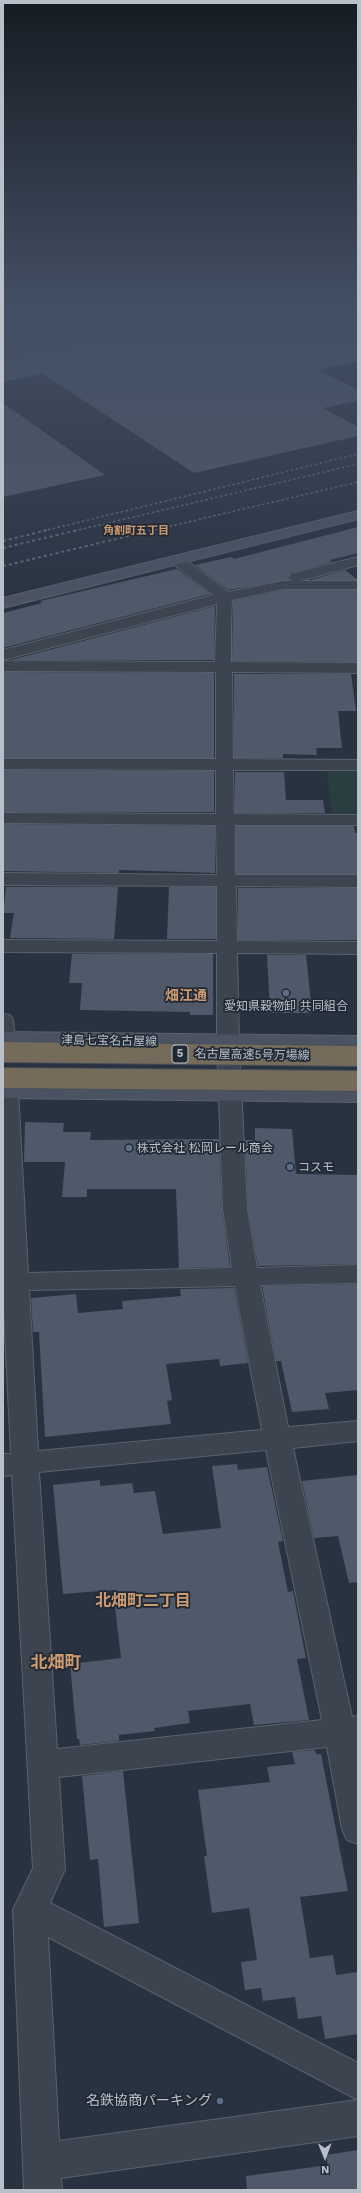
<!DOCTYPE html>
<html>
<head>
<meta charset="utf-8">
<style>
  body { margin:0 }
  #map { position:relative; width:361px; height:2193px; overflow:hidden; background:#293240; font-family:"Work Sans",sans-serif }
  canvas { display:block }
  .frame { position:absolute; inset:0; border:4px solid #b9c0ca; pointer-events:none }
  .north { position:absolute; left:305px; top:2137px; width:40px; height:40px; -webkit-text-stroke:3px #212935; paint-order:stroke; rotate:179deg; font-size:11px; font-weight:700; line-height:16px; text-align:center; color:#b9c0ca }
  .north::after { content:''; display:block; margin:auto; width:14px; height:18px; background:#b9c0ca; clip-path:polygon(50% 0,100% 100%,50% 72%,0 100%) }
</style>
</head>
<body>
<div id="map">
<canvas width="361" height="2193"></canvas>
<div class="frame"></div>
<div class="north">N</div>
</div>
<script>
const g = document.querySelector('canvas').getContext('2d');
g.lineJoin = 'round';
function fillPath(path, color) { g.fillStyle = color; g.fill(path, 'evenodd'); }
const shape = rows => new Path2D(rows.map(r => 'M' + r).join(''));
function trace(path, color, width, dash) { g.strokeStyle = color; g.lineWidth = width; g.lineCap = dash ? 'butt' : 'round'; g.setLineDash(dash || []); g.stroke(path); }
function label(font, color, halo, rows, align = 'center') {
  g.font = font + ' "Work Sans","Noto Sans JP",sans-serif'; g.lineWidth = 3.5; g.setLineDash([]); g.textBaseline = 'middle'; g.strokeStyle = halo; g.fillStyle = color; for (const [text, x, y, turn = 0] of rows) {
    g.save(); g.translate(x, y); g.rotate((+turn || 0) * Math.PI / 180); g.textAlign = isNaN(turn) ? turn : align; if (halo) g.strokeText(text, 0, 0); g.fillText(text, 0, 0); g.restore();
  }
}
fillPath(shape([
  [327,770,358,770,358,818,332,818]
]), '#2a3e41');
fillPath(shape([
  [3,311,107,311,129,326,3,350],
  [125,311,205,311,143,323],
  [240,311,339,311,348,316,358,315,358,361,319,370,358,390,358,401,323,408,358,427,358,436,194,473,43,374,3,382,3,361,234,315],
  [3,403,105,475,3,497],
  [358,527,358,553,330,560,332,562,291,573,288,577,289,580,228,590,195,565,231,557,234,559],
  [177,569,210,594,3,648,3,613,42,603,40,601],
  [345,570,358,580,311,580],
  [283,590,358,590,358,662,232,661,233,601],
  [215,606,214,660,11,660],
  [3,672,214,673,214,758,3,758],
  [234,674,351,674,356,711,338,711,342,748,316,748,317,755,283,754,283,758,234,758],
  [3,770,214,771,214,812,3,812],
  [235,772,284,772,286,800,323,800,325,813,235,813],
  [3,824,215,826,215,873,119,870,119,873,3,871],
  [236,826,354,826,355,833,358,833,358,874,236,874],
  [6,887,118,887,114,939,10,938,14,913,3,913],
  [169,887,216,887,216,939,167,939],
  [238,888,358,888,358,940,238,940],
  [72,954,213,954,213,1015,190,1015,190,1012,80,1010,82,983,69,983],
  [267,955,306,955,312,1013,270,1013],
  [25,1122,64,1123,63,1132,91,1132,90,1140,219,1139,222,1209,230,1267,179,1268,176,1189,87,1189,87,1197,62,1197,65,1162,24,1162],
  [255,1128,292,1129,296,1174,358,1175,358,1264,258,1266,248,1209,245,1140,255,1140],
  [358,1284,358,1390,325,1393,329,1409,292,1412,281,1361,276,1361,262,1286],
  [234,1288,248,1363,220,1366,219,1359,166,1364,172,1400,167,1401,171,1424,45,1437,39,1332,33,1332,31,1298,76,1294,78,1313,123,1309,122,1301,181,1296,180,1289],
  [237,1464,238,1470,267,1467,283,1541,278,1542,288,1592,293,1591,306,1658,297,1659,309,1720,254,1725,250,1704,188,1711,190,1723,154,1728,155,1731,119,1735,119,1741,80,1745,79,1739,77,1739,70,1664,121,1658,113,1590,63,1594,53,1485,100,1480,100,1486,132,1483,134,1493,155,1491,163,1534,221,1528,212,1466],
  [358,1475,358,1582,349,1583,338,1536,314,1538,302,1481],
  [315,1750,316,1754,321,1754,348,1891,300,1897,310,1958,333,1955,336,1975,358,1972,358,2034,325,2039,321,2016,298,2019,295,1997,263,2001,261,1988,245,1990,241,1962,257,1960,249,1908,212,1913,204,1856,207,1856,198,1790,270,1782,267,1767,295,1764,292,1752],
  [123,1771,139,1923,104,1927,98,1859,90,1860,82,1776],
  [358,2150,358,2190,247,2190,246,2176,328,2165,326,2155]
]), '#4f5969');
const street = shape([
  [108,311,122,311,149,329,143,332,139,331,108,311],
  [177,556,182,557,228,592,283,581,292,581,289,577,291,574,358,557,358,565,300,581,358,581,358,589,283,589,232,600,231,624,231,662,358,663,358,673,232,672,233,759,358,760,358,770,233,770,234,814,358,815,358,825,235,825,235,875,358,875,358,887,236,886,237,941,358,942,358,954,237,953,239,1043,247,1209,257,1268,358,1265,358,1283,260,1285,288,1427,358,1421,358,1441,293,1448,352,1717,358,1716,358,1844,347,1840,342,1829,327,1747,59,1777,65,1869,50,1903,358,2063,358,2100,48,1937,59,2141,358,2100,358,2136,61,2178,62,2190,24,2190,13,1910,33,1868,12,1475,3,1476,3,1454,11,1454,3,1291,3,1085,15,1086,18,1091,28,1273,232,1268,223,1209,217,1043,217,953,3,952,3,940,217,941,217,886,3,885,3,873,217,875,216,825,3,823,3,813,216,814,216,770,3,769,3,759,216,759,216,672,3,671,3,661,215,662,217,604,3,660,3,650,213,595,172,563,170,560,172,557,177,556],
  [235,1286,262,1430,38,1451,29,1290,235,1286],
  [266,1450,322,1720,57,1749,39,1472,266,1450],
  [3,1014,10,1015,13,1020,15,1039,11,1044,4,1046,3,1014]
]);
const secondary = shape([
  [215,311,239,311,234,314,3,360,3,352,215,311],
  [358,511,358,519,3,608,3,598,358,511],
  [3,1032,358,1036,358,1050,3,1046,3,1032],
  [3,1084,358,1088,358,1102,3,1098,3,1084]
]);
trace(street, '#5a626d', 2);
trace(secondary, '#5a626d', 2);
fillPath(street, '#3c4450');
fillPath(secondary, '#4b5363');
trace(shape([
  [43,531,358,454],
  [74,531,358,464],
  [150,531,358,482]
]), '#5f6877', 1.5, [2.5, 2.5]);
trace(shape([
  [3,541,47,530],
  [3,548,78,530],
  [3,566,154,530]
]), '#5f6877', 2, [3, 3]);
const highwayBridge = shape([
  [3,1052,358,1056],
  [3,1078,358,1081]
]);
trace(highwayBridge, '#474f5a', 22, []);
trace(highwayBridge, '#756b5a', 20);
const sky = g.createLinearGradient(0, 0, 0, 618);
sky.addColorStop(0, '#171c23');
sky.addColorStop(0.5, '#434f64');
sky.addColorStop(1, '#434f6400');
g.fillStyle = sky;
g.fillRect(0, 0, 361, 618);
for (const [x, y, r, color] of [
  [286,993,4,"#5c6f8a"],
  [129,1148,4,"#5c6f8a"],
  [290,1167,4,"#5c6f8a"],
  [220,2101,4,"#5c6f8a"]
]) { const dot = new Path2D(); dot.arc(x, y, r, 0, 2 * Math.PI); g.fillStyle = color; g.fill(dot); trace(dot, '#212935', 1.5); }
label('bold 11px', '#ce9b71', '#212935', [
  ["角割町五丁目",136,531]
]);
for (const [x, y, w] of [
  [180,1054,16]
]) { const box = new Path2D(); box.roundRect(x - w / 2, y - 9, w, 18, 3); g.fillStyle = '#212935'; g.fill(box); trace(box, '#b9c0ca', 1); }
label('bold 11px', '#b9c0ca', null, [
  ["5",180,1054]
]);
label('12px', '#b9c0ca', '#212935', [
  ["愛知県穀物卸 共同組合",286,1006,"center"],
  ["株式会社 松岡レール商会",137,1148],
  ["コスモ",298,1167]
], 'left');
label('12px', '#b9c0ca', '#212935', [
  ["津島七宝名古屋線",109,1041,1],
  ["名古屋高速5号万場線",252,1055,1]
]);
label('bold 14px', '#ce9b71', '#212935', [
  ["畑江通",186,996]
]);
label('14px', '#b9c0ca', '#212935', [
  ["名鉄協商パーキング",212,2101]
], 'right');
label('bold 16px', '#ce9b71', '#212935', [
  ["北畑町二丁目",143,1601]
]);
label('bold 17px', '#ce9b71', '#212935', [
  ["北畑町",56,1663]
]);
</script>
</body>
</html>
